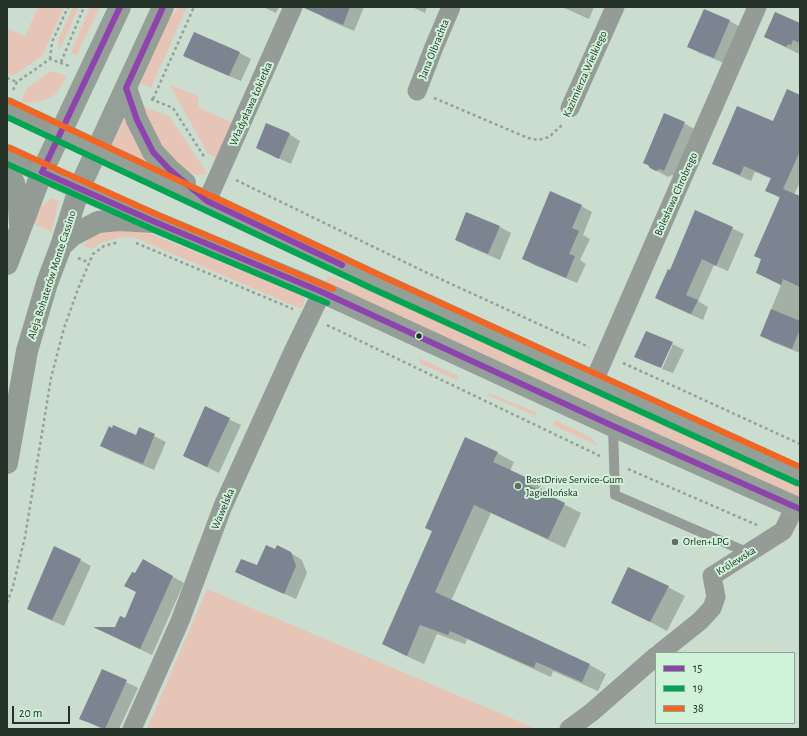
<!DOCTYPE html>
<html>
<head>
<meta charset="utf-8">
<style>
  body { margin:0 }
  #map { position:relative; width:807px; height:736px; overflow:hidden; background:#cbddcf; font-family:"Alegreya Sans",sans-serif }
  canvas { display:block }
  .frame { position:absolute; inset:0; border:8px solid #243228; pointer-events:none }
  .legend { position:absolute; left:655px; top:652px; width:140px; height:72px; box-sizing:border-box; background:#d0f2d8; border:1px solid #8ba592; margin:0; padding:5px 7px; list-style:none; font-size:12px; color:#243228 }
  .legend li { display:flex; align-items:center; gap:8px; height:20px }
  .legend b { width:20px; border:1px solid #8ba592 }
  .scale { position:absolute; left:12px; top:706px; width:58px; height:18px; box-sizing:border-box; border:2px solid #243228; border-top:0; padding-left:5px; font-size:12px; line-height:14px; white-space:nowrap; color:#243228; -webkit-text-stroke:3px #d0f2d8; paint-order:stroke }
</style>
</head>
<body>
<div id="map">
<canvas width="807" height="736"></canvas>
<div class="frame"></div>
<ul class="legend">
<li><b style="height:5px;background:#8e44ad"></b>15</li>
<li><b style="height:5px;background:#00a651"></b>19</li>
<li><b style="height:5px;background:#f26522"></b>38</li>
</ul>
<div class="scale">20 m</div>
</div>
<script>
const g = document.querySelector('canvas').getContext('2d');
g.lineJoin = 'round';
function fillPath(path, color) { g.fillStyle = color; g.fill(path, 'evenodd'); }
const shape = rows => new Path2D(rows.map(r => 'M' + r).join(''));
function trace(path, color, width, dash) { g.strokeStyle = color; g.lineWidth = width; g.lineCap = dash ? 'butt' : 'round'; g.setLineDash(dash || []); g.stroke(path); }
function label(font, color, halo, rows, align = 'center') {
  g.font = font + ' "Alegreya Sans",sans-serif'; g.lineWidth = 4; g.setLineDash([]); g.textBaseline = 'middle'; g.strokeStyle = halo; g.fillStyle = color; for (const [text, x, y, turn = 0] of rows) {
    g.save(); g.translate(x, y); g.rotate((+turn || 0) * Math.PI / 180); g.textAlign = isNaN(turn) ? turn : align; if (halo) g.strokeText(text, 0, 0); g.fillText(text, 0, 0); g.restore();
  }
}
fillPath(shape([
  [38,7,64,7,43,55,13,76,7,73,7,28,25,36],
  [73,7,79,7,60,49,59,48,58,40],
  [90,7,100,7,76,56,71,53],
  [179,7,187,7,151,88,141,84,142,76,160,31],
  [51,71,67,76,56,94,46,100,35,102,27,103,21,101,27,88],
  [170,85,198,96,199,108,234,123,217,159,208,154],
  [141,106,169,116,208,174,195,175,178,165,167,156],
  [125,115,146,159,142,160,110,146],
  [52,198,58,200,55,219,51,231,30,222,43,205],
  [139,229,302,295,305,300,302,308,299,308,136,238,122,237,100,243,92,249,83,246,90,238,103,230],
  [328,276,376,292,800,487,800,501,325,282],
  [419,358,459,376,457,380,421,364],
  [489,393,536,412,535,416,488,395],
  [555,420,590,437,598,446,553,425],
  [207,589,537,729,147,729]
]), '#e6c5b6');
fillPath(shape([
  [263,7,279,7,276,13],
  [317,7,364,7,354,31,326,19,315,12],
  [412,7,427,7,425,13],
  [562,7,594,7,589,19],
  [704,10,730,21,740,27,724,63,699,53,689,47],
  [800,24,799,54,765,37],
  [195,33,240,53,251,59,241,81,196,62,184,55],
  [800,96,800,182,794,195,800,197,800,353,772,342,761,335,781,285,757,273,780,198,767,191,772,179,755,172,751,181,724,169,714,163,774,123],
  [684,123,696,130,676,177,672,175,668,177,650,167],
  [289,134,300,141,291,164,257,148],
  [581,206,592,212,583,235,590,239,580,260,586,264,577,283,534,265,523,258],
  [696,211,744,234,728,271,714,265,698,301,708,307,703,320,667,304,656,298,670,271],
  [467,213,500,227,511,233,500,260,467,246,456,239],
  [673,344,684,350,673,373,662,369],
  [206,408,241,425,219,473,184,456],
  [140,429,166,442,154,470,112,452,101,446,136,436],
  [497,453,514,462,510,471,548,490,546,495,581,513,565,548,491,513,451,601,590,665,606,674,598,691,553,671,551,677,467,639,465,644,437,634,424,664,400,653,383,644],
  [275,551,291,553,302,560,307,573,296,599,248,578,237,571,257,566],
  [80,560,91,566,64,626,39,615,28,609],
  [143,560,184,583,152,655,96,628,116,628,125,619,137,592,135,575],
  [668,587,685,596,667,631,613,602],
  [102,670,138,688,119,729,102,729,81,718]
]), '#0003');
fillPath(shape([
  [304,7,350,7,343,25,304,8],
  [704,9,730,20,714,58,687,47],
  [775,12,800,23,800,43,793,40,791,45,788,44,786,47,764,37],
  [194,32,240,52,229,76,183,56],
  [787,89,800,95,800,151,783,189,800,196,800,287,783,279,781,285,756,273,761,259,754,256,780,197,765,191,771,178,744,166,740,175,712,164,737,106,773,121],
  [664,113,685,122,664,171,660,169,656,171,650,168,648,165,643,163],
  [266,123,290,133,279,159,256,148],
  [550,191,582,205,572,228,579,231,569,254,575,256,566,278,522,259],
  [695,210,733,227,716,266,702,259,686,295,698,300,691,314,655,298,668,269,670,270],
  [466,212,500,226,488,254,455,240],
  [771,309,800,321,800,329,792,349,760,336],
  [646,331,673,342,661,368,634,357],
  [205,406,230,418,207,467,183,456],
  [113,425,136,435,139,427,155,434,143,464,100,446,109,426,112,428],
  [465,437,498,452,493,462,532,480,530,486,565,503,548,539,474,505,435,592,590,664,582,682,536,662,534,668,450,631,448,635,420,625,407,656,382,644,432,531,425,528],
  [266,545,275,549,277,545,291,552,296,566,284,594,235,572,241,559,257,565],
  [54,546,81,559,52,620,27,609],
  [143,559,173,576,140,649,93,627,115,627,120,616,125,618,136,592,124,586,132,572,135,573],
  [628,567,669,586,650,622,611,603],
  [102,669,127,680,105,729,79,719]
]), '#7c8491');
trace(shape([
  [50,59,52,42,68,7],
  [61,62,84,7],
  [7,78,17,82],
  [13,90,17,82,50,59,69,66],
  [434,98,528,138,538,140,549,137,563,124],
  [151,99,173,108,205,158],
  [153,99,194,7],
  [236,180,421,270,589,347],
  [136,243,293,309],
  [78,258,89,263],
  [327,325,600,456],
  [623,363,800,444],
  [628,469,757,525],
  [7,603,13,586,25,537,51,378,64,328,78,289,93,254,104,246,119,242]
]), '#96a098', 2.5, [3, 3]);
trace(shape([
  [613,426,615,495,749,553]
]), '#959c97', 10);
trace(shape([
  [417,91,434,47,451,7],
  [570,108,615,7],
  [207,201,293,7],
  [594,381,757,7],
  [660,653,700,621,712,608,716,597,712,576,783,531,795,507],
  [132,729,180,621,223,506,292,354,322,292],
  [569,729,592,712,656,656]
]), '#959c97', 19);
trace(shape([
  [7,108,60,133],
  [7,155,42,172,7,264],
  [7,170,14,183,19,208,20,224],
  [61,246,73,235,98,222,119,220,154,222],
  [7,463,27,351,47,283,61,246,79,189]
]), '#939c94', 22);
trace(shape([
  [120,7,42,172,155,222,322,292,613,426,800,509],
  [126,88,137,120,153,152,170,170,185,183],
  [60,133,372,280,800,476],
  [79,189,163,7]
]), '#949f97', 22);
trace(shape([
  [120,7,42,172,155,222,322,292,613,426,800,509],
  [163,7,126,88,137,120,153,152,170,170,207,201,342,265]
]), '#8e44ad', 6);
trace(shape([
  [7,117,369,287,797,483],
  [7,164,152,229,327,303]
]), '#00a651', 6);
trace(shape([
  [10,101,375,273,800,467],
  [10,148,158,215,333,289]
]), '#f26522', 6);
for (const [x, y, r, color] of [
  [419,336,3.5,"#243228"],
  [518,486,4,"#5e6e62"],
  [675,542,4,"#5e6e62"]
]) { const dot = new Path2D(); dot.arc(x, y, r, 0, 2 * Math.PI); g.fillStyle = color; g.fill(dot); trace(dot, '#d0f2d8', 1.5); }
label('11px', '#243228', '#d0f2d8', [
  ["Jana Olbrachta",434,49,-68],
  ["Kazimierza Wielkiego",585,74,-66],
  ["Władysława Łokietka",251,104,-66],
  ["Bolesława Chrobrego",676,194,-66],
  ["Aleja Bohaterów Monte Cassino",52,275,-72],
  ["Wawelska",223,509,-67],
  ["Królewska",736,561,-32]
]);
label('11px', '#243228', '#d0f2d8', [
  ["BestDrive Service-Gum",526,480],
  ["Jagiellońska",526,493],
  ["Orlen+LPG",683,542]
], 'left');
</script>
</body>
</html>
